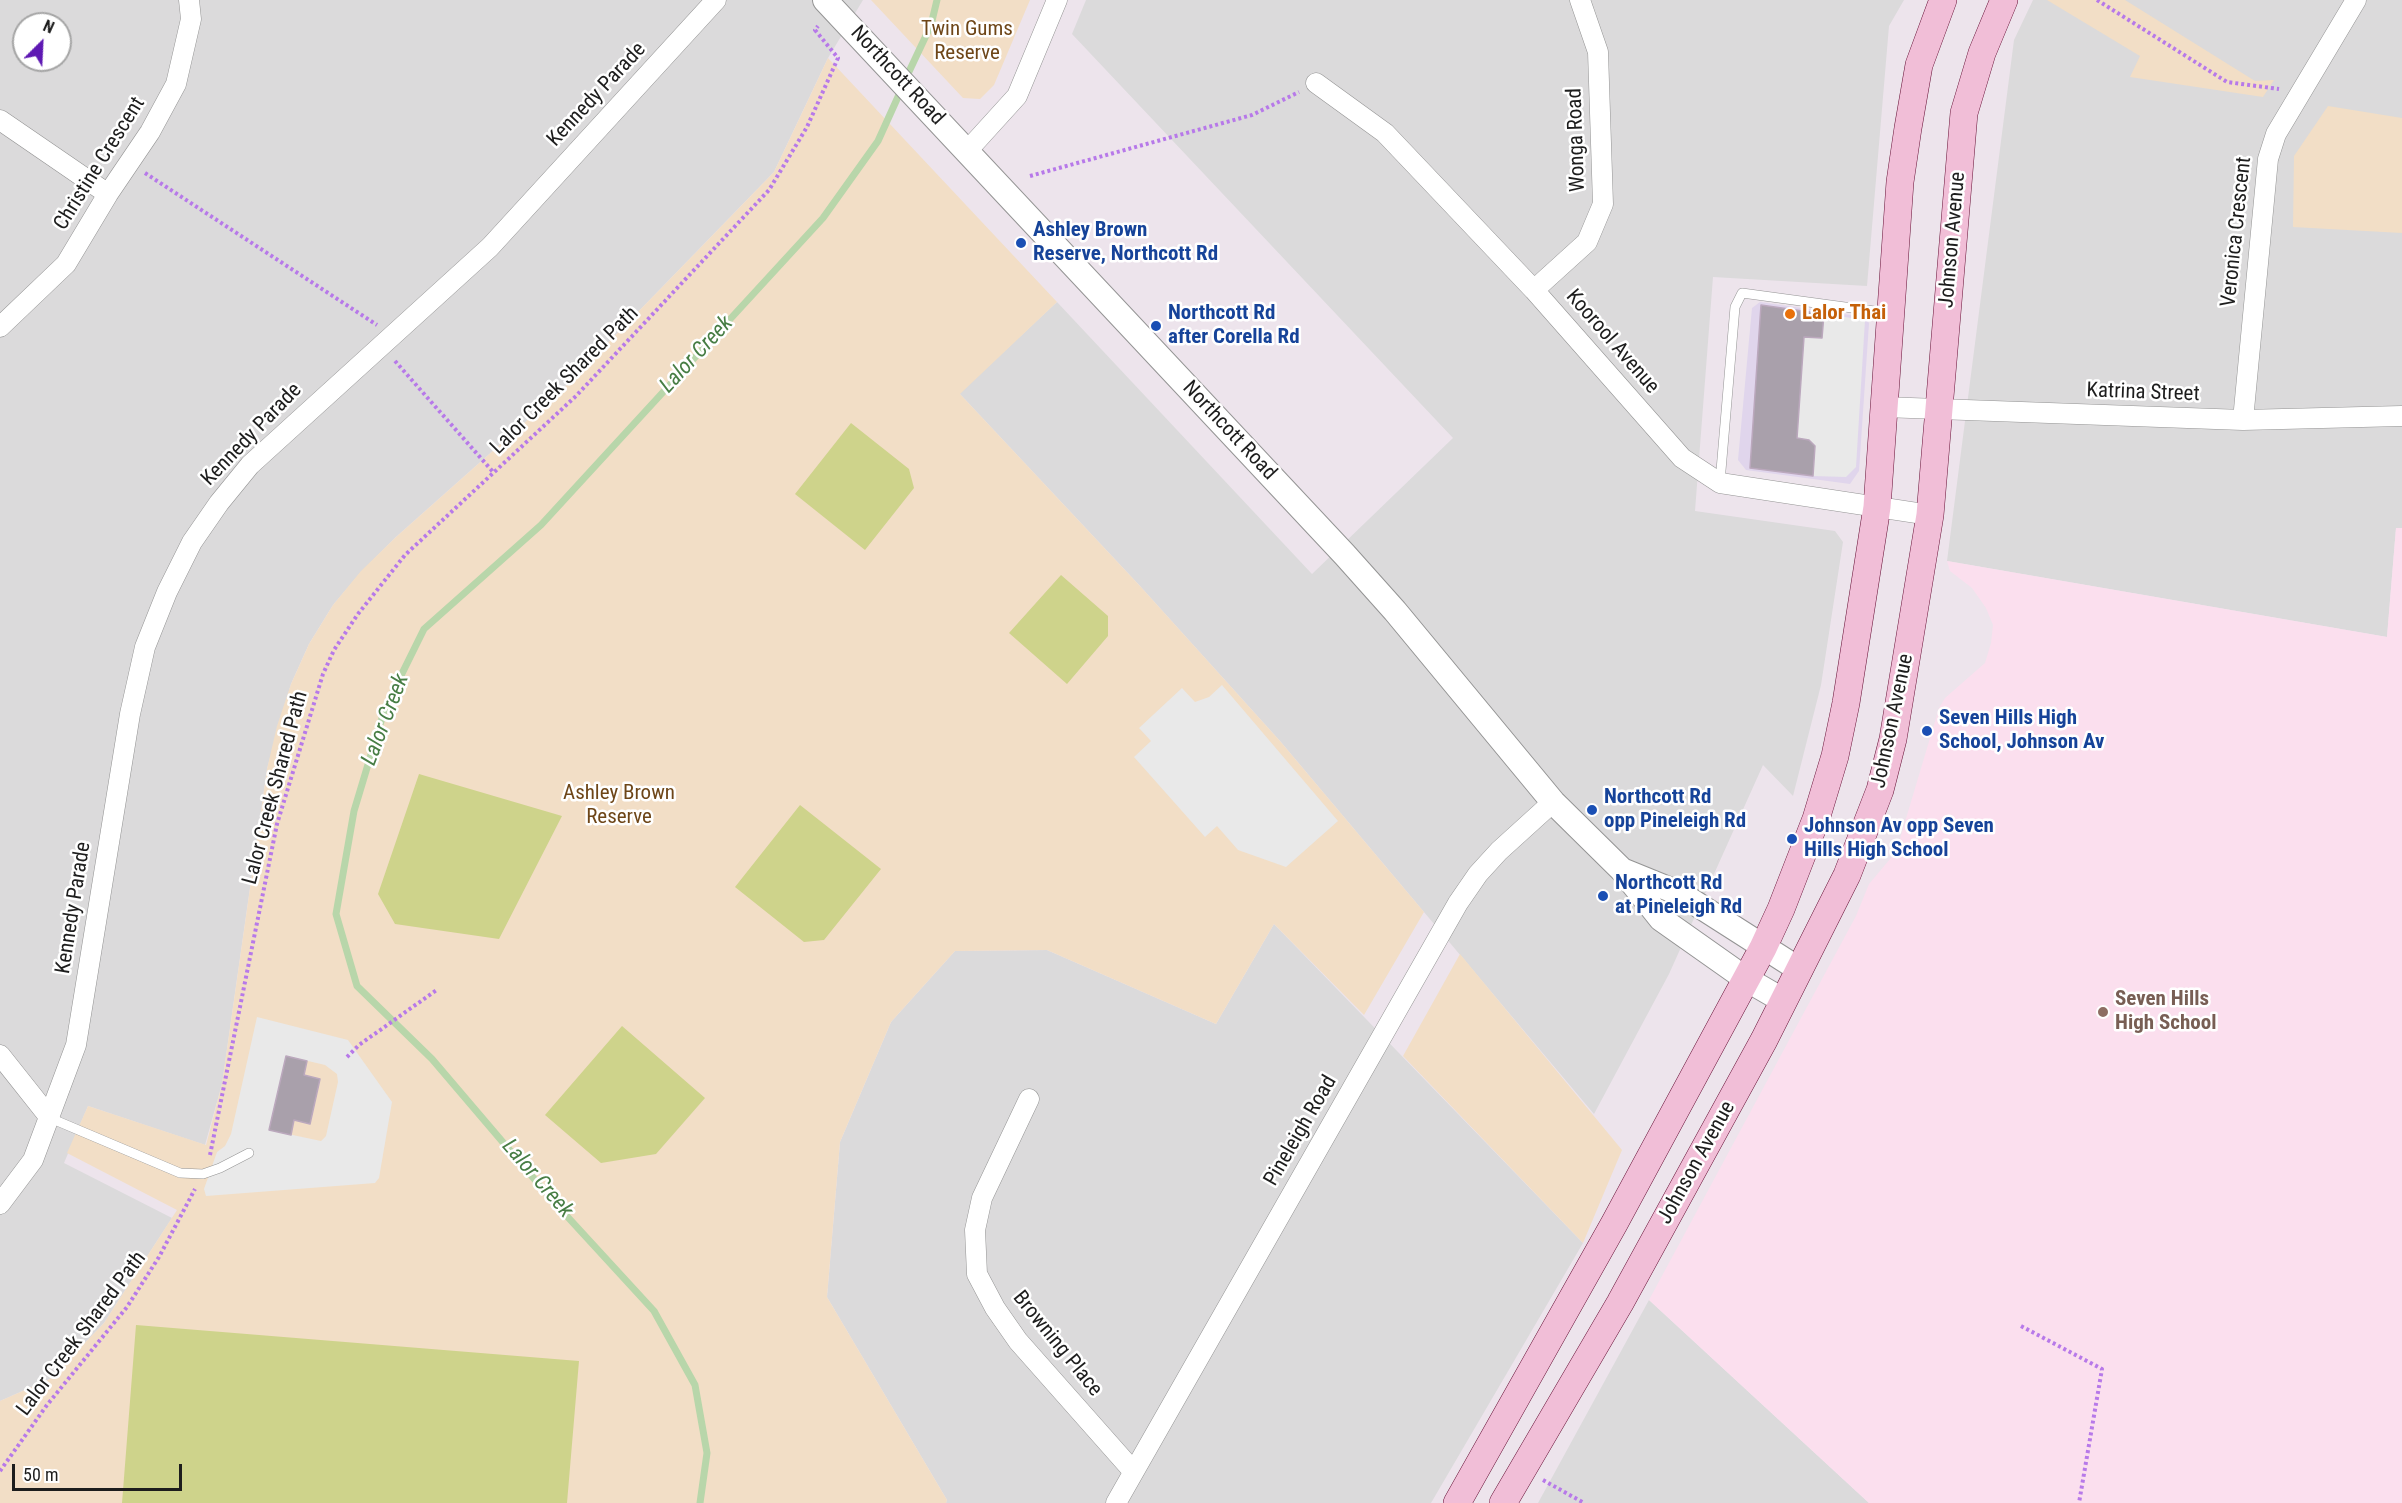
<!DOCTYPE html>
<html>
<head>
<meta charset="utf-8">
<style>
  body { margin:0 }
  #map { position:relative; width:2402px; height:1503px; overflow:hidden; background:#ede4ec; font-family:"Roboto Condensed",sans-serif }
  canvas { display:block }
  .north { position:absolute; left:12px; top:12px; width:60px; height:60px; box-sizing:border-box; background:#fff; border:2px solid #a5a5a5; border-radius:50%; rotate:24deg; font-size:16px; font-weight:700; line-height:24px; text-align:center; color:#1d1d1d }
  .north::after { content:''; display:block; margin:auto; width:21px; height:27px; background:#5e18b3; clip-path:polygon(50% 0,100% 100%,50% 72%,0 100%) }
  .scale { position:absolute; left:12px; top:1464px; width:170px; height:27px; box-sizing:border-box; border:3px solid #1d1d1d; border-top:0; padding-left:8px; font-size:18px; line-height:21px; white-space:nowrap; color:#1d1d1d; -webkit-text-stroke:4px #fff; paint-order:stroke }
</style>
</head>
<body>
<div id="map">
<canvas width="2402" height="1503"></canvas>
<div class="north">N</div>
<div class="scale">50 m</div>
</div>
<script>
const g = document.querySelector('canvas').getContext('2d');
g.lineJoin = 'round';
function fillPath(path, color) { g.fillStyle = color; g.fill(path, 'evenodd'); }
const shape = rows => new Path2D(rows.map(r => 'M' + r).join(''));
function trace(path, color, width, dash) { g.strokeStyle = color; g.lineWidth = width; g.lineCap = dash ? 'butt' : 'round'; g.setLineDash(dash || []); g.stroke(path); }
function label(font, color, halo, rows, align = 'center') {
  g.font = font + ' "Roboto Condensed",sans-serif'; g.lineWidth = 5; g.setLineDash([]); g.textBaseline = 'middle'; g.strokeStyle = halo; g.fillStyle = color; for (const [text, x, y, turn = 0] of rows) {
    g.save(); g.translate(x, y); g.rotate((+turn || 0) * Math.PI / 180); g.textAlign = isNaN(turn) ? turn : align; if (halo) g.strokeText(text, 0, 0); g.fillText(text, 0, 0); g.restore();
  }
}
fillPath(shape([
  [0,0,863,0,828,58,774,172,567,385,396,537,362,571,333,605,309,644,291,684,267,769,222,1084,205,1145,88,1106,64,1163,172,1218,104,1323,50,1379,0,1401],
  [24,24,60,24,60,60,24,60],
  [1086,0,1904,0,1889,26,1867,286,1713,277,1695,511,1835,531,1843,542,1821,685,1793,796,1763,765,1669,974,1594,1114,1280,741,1140,586,959,393,1057,302,1312,574,1453,438,1072,34],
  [2033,0,2402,0,2402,528,2396,528,2387,637,1947,561,2014,40],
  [1274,924,1583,1243,1431,1503,946,1503,947,1500,827,1297,840,1142,891,1022,955,951,1047,950,1216,1024],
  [1649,1300,1869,1503,1538,1503]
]), '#dbdadb');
fillPath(shape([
  [1760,302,1864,317,1869,323,1859,471,1850,484,1746,470,1738,460,1752,308]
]), '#e0d5ec');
fillPath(shape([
  [2396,528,2402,528,2402,1503,1869,1503,1649,1300,1856,916,1869,884,1896,852,1939,708,1945,698,1985,663,1991,643,1993,625,1986,608,1972,588,1950,571,1947,561,2387,637]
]), '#fbdfee');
fillPath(shape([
  [871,0,1030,0,994,85,980,99,963,98],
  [2047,0,2125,0,2255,81,2274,80,2263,97,2130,77,2140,56],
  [828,58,1057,302,960,394,1140,586,1280,741,1424,912,1364,1015,1274,924,1216,1024,1047,950,955,951,891,1022,840,1142,827,1297,947,1500,946,1503,0,1503,0,1401,50,1379,104,1323,177,1210,67,1153,88,1106,206,1145,222,1084,267,769,277,726,291,684,309,644,333,605,361,571,396,537,567,385,774,172],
  [2328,106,2402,118,2402,233,2293,227,2294,156],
  [1460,954,1622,1150,1583,1243,1403,1056]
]), '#f2dec6');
fillPath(shape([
  [851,423,909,469,914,488,865,550,795,494],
  [1061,575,1108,616,1108,636,1067,684,1009,633],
  [419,774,562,816,499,939,395,924,378,894],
  [800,805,881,869,824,940,804,942,735,887],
  [622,1026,705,1098,656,1154,601,1163,545,1115],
  [136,1325,579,1361,567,1503,122,1503]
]), '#ced38b');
fillPath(shape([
  [1824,314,1865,320,1856,467,1846,477,1813,476,1814,446,1809,440,1797,438,1804,337,1822,337],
  [1222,685,1338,821,1286,867,1238,850,1217,826,1205,837,1134,757,1151,741,1139,728,1182,688,1195,702,1209,697],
  [257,1017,348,1040,392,1102,379,1178,375,1183,206,1196,204,1189,217,1152,225,1146,231,1134],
  [287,1056,325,1065,337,1074,338,1082,326,1136,321,1141,269,1130]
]), '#e9e9e9');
trace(shape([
  [906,78,931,25,937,0],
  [700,1503,707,1453,695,1385,654,1311,553,1201,432,1059,357,986,336,914,354,811,385,708,424,629,541,525,823,218,878,141,902,88]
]), '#b8d6aa', 7);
const building = shape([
  [1761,305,1824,314,1822,338,1804,337,1797,438,1809,440,1815,446,1813,476,1750,468,1761,305],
  [286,1056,307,1061,304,1075,320,1079,310,1124,294,1120,291,1135,269,1130,286,1056]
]);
fillPath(building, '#a9a0ab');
trace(building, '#bba8bd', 1.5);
const service = shape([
  [1720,482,1735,307,1742,293,1889,313],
  [50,1118,180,1173,203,1174,220,1168,249,1153]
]);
const minor = shape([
  [1316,83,1385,133,1534,290,1682,458,1720,483,1930,515],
  [0,120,108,194],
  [968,150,1017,96,1057,0],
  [1534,290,1587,242,1603,204,1598,52,1580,0],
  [0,327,66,264,108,194,150,132,176,84,191,19,189,0],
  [1883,407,2243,420,2402,416],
  [2243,420,2268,159,2276,134,2356,0],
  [0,1055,50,1118],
  [1029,1099,982,1198,975,1230,977,1274,995,1308,1018,1341,1133,1471],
  [0,1204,33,1160,76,1045,130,714,145,647,167,592,192,542,219,503,250,465,490,247,716,0],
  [1116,1503,1458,903,1478,874,1499,851,1553,802]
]);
const tertiary = shape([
  [825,0,1345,555,1395,611,1553,802,1622,870,1661,919,1746,979,1784,1001],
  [1622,870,1681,894,1800,970]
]);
const secondary = shape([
  [1457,1503,1614,1224,1763,948,1781,909,1816,819,1835,756,1846,703,1877,507,1900,182,1908,128,1919,65,1943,0],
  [1503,1503,1620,1303,1764,1040,1847,875,1880,790,1893,739,1930,515,1964,113,1982,53,2004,0]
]);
trace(service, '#949494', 10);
trace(minor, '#949494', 21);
trace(tertiary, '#949494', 26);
trace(secondary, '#671237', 28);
trace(shape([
  [2097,0,2227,82,2279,89],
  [145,173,377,325],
  [1030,176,1252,115,1299,92],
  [395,361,494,473],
  [347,1057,359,1045,438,989],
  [210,1155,277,824,323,674,334,650,358,614,405,555,576,396,769,190,807,127,838,58,815,30,818,26],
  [2021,1326,2102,1369,2079,1503],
  [0,1471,47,1405,127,1307,159,1257,195,1189],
  [1543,1480,1584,1503]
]), '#b779e9', 4, [3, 3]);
trace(service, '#fff', 9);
trace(minor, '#fff', 20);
trace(tertiary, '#fff', 24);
trace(secondary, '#f1bed7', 27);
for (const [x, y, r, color] of [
  [1021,243,6,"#1a4fb4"],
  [1790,314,6,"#e8710a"],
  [1156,326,6,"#1a4fb4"],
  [1927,731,6,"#1a4fb4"],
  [1592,810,6,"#1a4fb4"],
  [1792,839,6,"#1a4fb4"],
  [1603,896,6,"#1a4fb4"],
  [2103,1012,6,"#8d6e63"]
]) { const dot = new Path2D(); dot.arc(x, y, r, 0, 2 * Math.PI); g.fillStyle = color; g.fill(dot); trace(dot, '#fff', 2); }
label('21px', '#6e4618', '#fff', [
  ["Twin Gums",967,30],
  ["Reserve",967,54],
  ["Ashley Brown",619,794],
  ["Reserve",619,818]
]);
label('21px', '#1d1d1d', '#fff', [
  ["Northcott Road",897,76,47],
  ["Kennedy Parade",597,95,-47],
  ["Wonga Road",1577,140,-92],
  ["Christine Crescent",100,164,-58],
  ["Veronica Crescent",2237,232,-84],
  ["Johnson Avenue",1953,240,-85],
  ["Koorool Avenue",1612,342,49],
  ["Lalor Creek Shared Path",565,381,-45],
  ["Katrina Street",2143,393,2],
  ["Northcott Road",1229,431,47],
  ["Kennedy Parade",252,435,-46],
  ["Johnson Avenue",1893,721,-78],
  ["Lalor Creek Shared Path",276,788,-75],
  ["Kennedy Parade",74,908,-81],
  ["Pineleigh Road",1301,1131,-60],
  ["Johnson Avenue",1697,1163,-61],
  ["Lalor Creek Shared Path",82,1334,-53],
  ["Browning Place",1057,1344,51]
]);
label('bold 21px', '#164399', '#fff', [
  ["Ashley Brown",1033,231],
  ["Reserve, Northcott Rd",1033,255],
  ["Northcott Rd",1168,314],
  ["after Corella Rd",1168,338],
  ["Seven Hills High",1939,719],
  ["School, Johnson Av",1939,743],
  ["Northcott Rd",1604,798],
  ["opp Pineleigh Rd",1604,822],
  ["Johnson Av opp Seven",1804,827],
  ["Hills High School",1804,851],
  ["Northcott Rd",1615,884],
  ["at Pineleigh Rd",1615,908]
], 'left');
label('bold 21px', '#c56008', '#fff', [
  ["Lalor Thai",1802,314]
], 'left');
label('bold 21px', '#785e54', '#fff', [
  ["Seven Hills",2115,1000],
  ["High School",2115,1024]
], 'left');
label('italic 22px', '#477d44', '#fff', [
  ["Lalor Creek",697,355,-47],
  ["Lalor Creek",386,720,-69],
  ["Lalor Creek",537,1179,49]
]);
</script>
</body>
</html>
